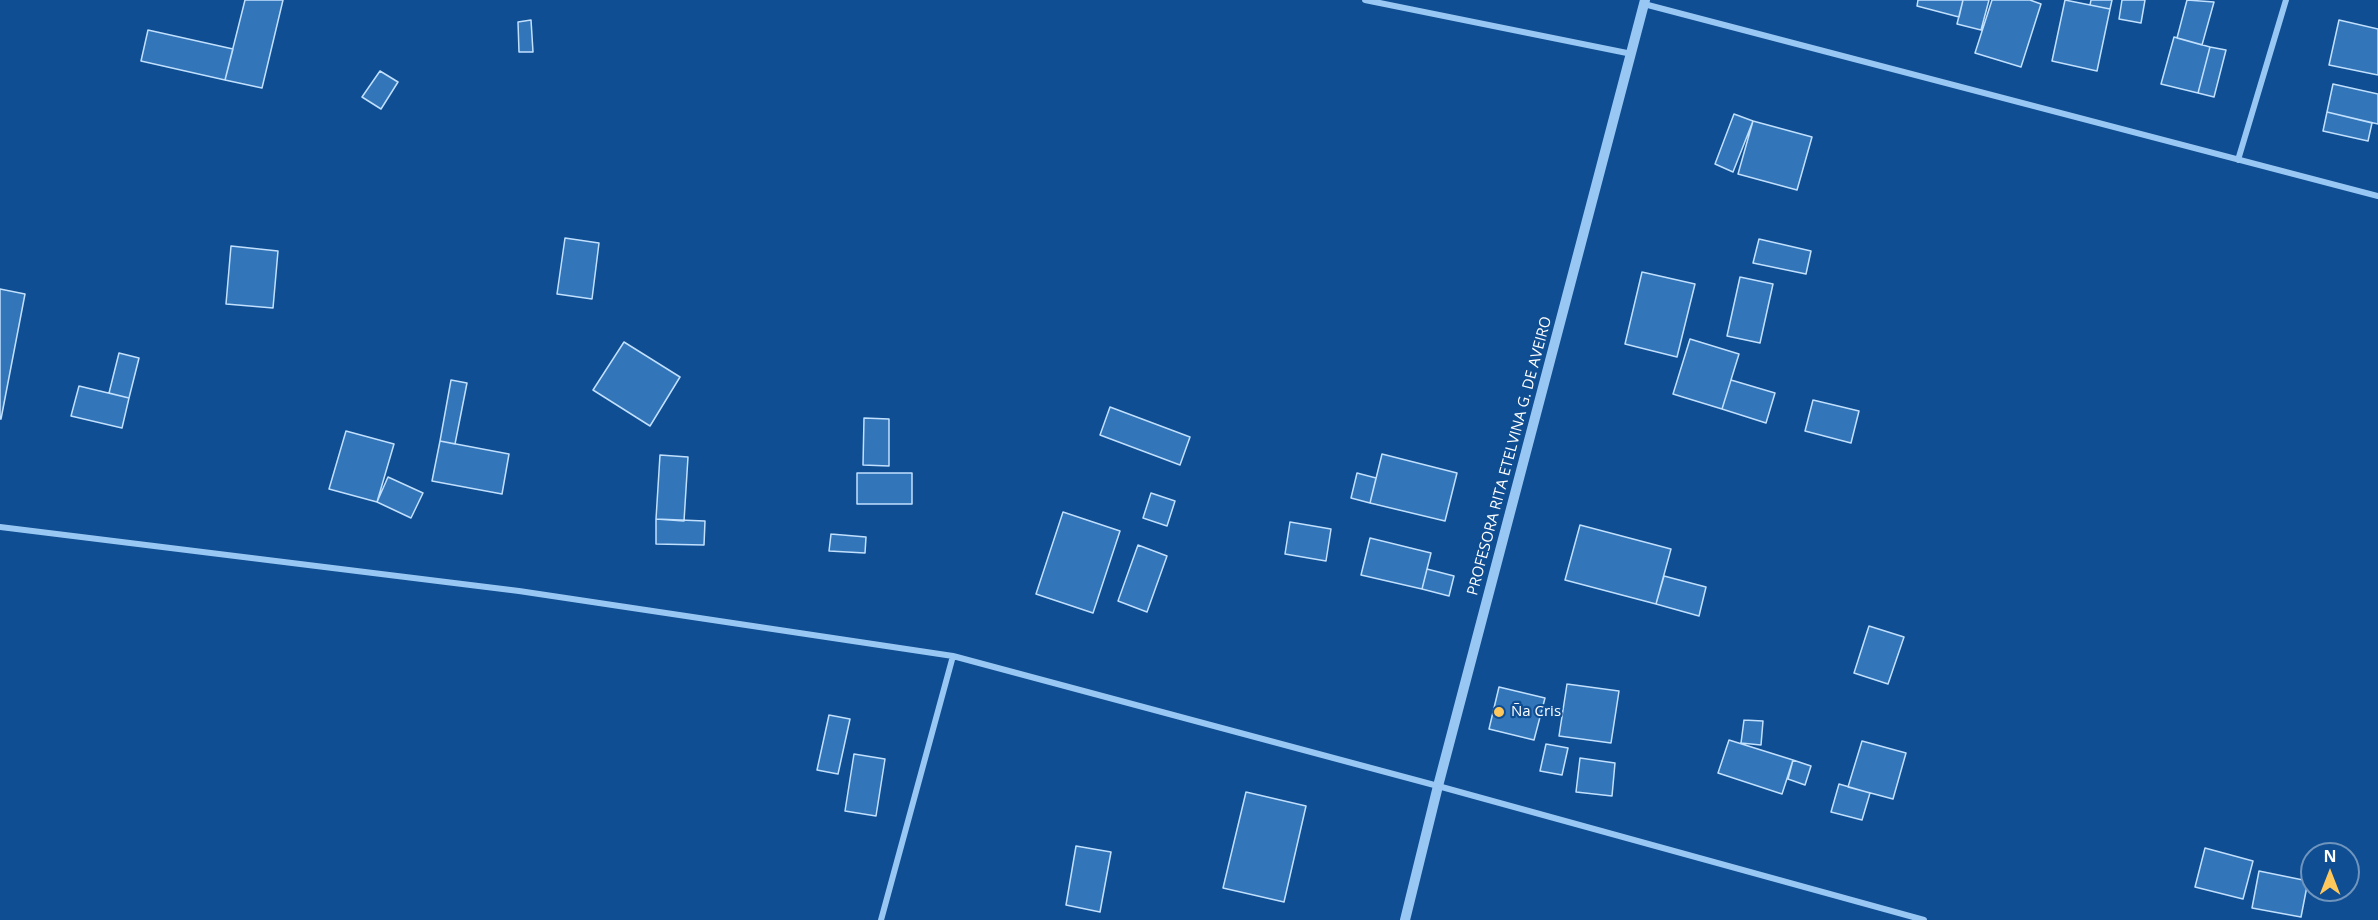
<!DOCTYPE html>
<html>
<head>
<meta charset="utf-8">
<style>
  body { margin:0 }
  #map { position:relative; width:2378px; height:920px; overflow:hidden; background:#0f4e92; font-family:"Open Sans",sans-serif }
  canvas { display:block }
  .north { position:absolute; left:2300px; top:842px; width:60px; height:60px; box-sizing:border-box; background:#0f4e92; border:2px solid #6f95be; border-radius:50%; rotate:0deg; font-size:16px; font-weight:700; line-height:24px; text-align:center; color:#fff }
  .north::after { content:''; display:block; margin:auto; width:21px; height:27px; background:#ffc85c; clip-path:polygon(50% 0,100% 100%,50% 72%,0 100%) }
</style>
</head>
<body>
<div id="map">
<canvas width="2378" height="920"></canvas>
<div class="north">N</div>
</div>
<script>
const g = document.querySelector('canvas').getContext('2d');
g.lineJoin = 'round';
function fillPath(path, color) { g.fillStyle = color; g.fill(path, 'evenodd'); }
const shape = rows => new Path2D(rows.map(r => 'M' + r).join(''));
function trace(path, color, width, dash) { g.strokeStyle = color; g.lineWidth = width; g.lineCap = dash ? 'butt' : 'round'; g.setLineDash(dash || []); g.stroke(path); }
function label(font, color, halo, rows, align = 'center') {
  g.font = font + ' "Open Sans",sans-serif'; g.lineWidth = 4.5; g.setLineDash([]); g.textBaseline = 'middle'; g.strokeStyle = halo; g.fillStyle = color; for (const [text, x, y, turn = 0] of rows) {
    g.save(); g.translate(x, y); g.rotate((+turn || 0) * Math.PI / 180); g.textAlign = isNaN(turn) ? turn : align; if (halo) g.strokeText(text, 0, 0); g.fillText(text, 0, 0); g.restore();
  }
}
const building = shape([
  [245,0,283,0,262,88,225,80,245,0],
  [1918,0,1963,0,1959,17,1917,6,1918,0],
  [1963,0,1989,0,1981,30,1957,24,1963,0],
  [1992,0,2030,0,2041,4,2021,67,1975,53,1992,0],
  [2065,0,2110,9,2097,71,2052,61,2065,0],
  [2091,0,2112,0,2110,9,2090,5,2091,0],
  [2122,0,2145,0,2141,23,2119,19,2122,0],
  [2187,0,2214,2,2202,45,2177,38,2187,0],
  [531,20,533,52,519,52,518,22,531,20],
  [2339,20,2378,29,2378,75,2329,65,2339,20],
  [148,30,233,49,225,80,141,61,148,30],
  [2174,37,2210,47,2198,93,2161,84,2174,37],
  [2210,47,2226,50,2214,97,2198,93,2210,47],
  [380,71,398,82,381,109,362,97,380,71],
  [2333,84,2378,94,2378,124,2327,112,2333,84],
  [2327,112,2372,123,2368,141,2323,131,2327,112],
  [1734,114,1753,121,1733,172,1715,164,1734,114],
  [1753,121,1812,137,1797,190,1738,174,1753,121],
  [565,238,599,243,592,299,557,294,565,238],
  [1759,239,1811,251,1806,274,1753,263,1759,239],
  [231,246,278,251,273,308,226,304,231,246],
  [1642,272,1695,284,1677,357,1625,344,1642,272],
  [1740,277,1773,284,1760,343,1727,336,1740,277],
  [0,289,25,294,1,419,0,419,0,289],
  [1690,339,1739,354,1722,409,1673,394,1690,339],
  [624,342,680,377,650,426,593,390,624,342],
  [119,353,139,358,129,398,109,393,119,353],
  [451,380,467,383,455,444,440,441,451,380],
  [1731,380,1775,393,1766,423,1722,409,1731,380],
  [79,386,129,398,122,428,71,416,79,386],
  [1813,400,1859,411,1851,443,1805,431,1813,400],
  [1110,407,1190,437,1180,465,1100,435,1110,407],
  [864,418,889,419,889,466,863,465,864,418],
  [346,431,394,444,377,502,329,489,346,431],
  [440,441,509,454,502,494,432,481,440,441],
  [1382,454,1457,473,1445,521,1370,503,1382,454],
  [660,455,688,457,684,521,656,519,660,455],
  [857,473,912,473,912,504,857,504,857,473],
  [1357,473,1376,478,1370,503,1351,498,1357,473],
  [388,477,423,493,411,518,377,502,388,477],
  [1151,493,1175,501,1167,526,1143,518,1151,493],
  [1063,512,1120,531,1093,613,1036,594,1063,512],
  [656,519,705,521,704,545,656,544,656,519],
  [1290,522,1331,529,1326,561,1285,554,1290,522],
  [1580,525,1671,549,1656,604,1565,580,1580,525],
  [831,534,866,537,865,553,829,551,831,534],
  [1370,538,1431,553,1422,589,1361,575,1370,538],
  [1138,545,1167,556,1147,612,1118,601,1138,545],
  [1427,569,1454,576,1449,596,1422,589,1427,569],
  [1664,576,1706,587,1699,616,1656,604,1664,576],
  [1869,626,1904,637,1888,684,1854,673,1869,626],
  [1567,684,1619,691,1611,743,1559,736,1567,684],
  [1499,687,1545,698,1534,740,1489,729,1499,687],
  [829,715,850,719,838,774,817,770,829,715],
  [1744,720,1763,721,1761,745,1741,743,1744,720],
  [1729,740,1793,760,1782,794,1718,773,1729,740],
  [1862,741,1906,753,1893,799,1848,787,1862,741],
  [1546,744,1568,748,1562,775,1540,771,1546,744],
  [854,754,885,759,876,816,845,811,854,754],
  [1580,758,1615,763,1612,796,1576,792,1580,758],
  [1793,760,1811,766,1805,785,1788,779,1793,760],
  [1839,784,1870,793,1862,820,1831,812,1839,784],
  [1246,792,1306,806,1284,902,1223,888,1246,792],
  [1076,846,1111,852,1100,912,1066,905,1076,846],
  [2205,848,2253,861,2243,899,2195,887,2205,848],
  [2259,871,2308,881,2301,917,2252,908,2259,871]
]);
fillPath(building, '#3375b9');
trace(building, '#c1e0fe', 1.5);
trace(shape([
  [1365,0,1632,54],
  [1644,4,2378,196],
  [2238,160,2286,0],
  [0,527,519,591,953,656,1438,786,1924,920],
  [881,920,953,656]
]), '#99c7f4', 6);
trace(shape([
  [1405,920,1438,786,1645,0]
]), '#99c7f4', 10);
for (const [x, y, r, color] of [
  [1499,712,6,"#ffc85c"]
]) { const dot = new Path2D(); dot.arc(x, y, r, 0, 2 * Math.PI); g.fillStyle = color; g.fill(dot); trace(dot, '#0f4e92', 2); }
label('15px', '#fff', '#0f4e92', [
  ["PROFESORA RITA ETELVINA G. DE AVEIRO",1510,456,-75]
]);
label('15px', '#fff', '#0f4e92', [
  ["Ña Cris",1511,712]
], 'left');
</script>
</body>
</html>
